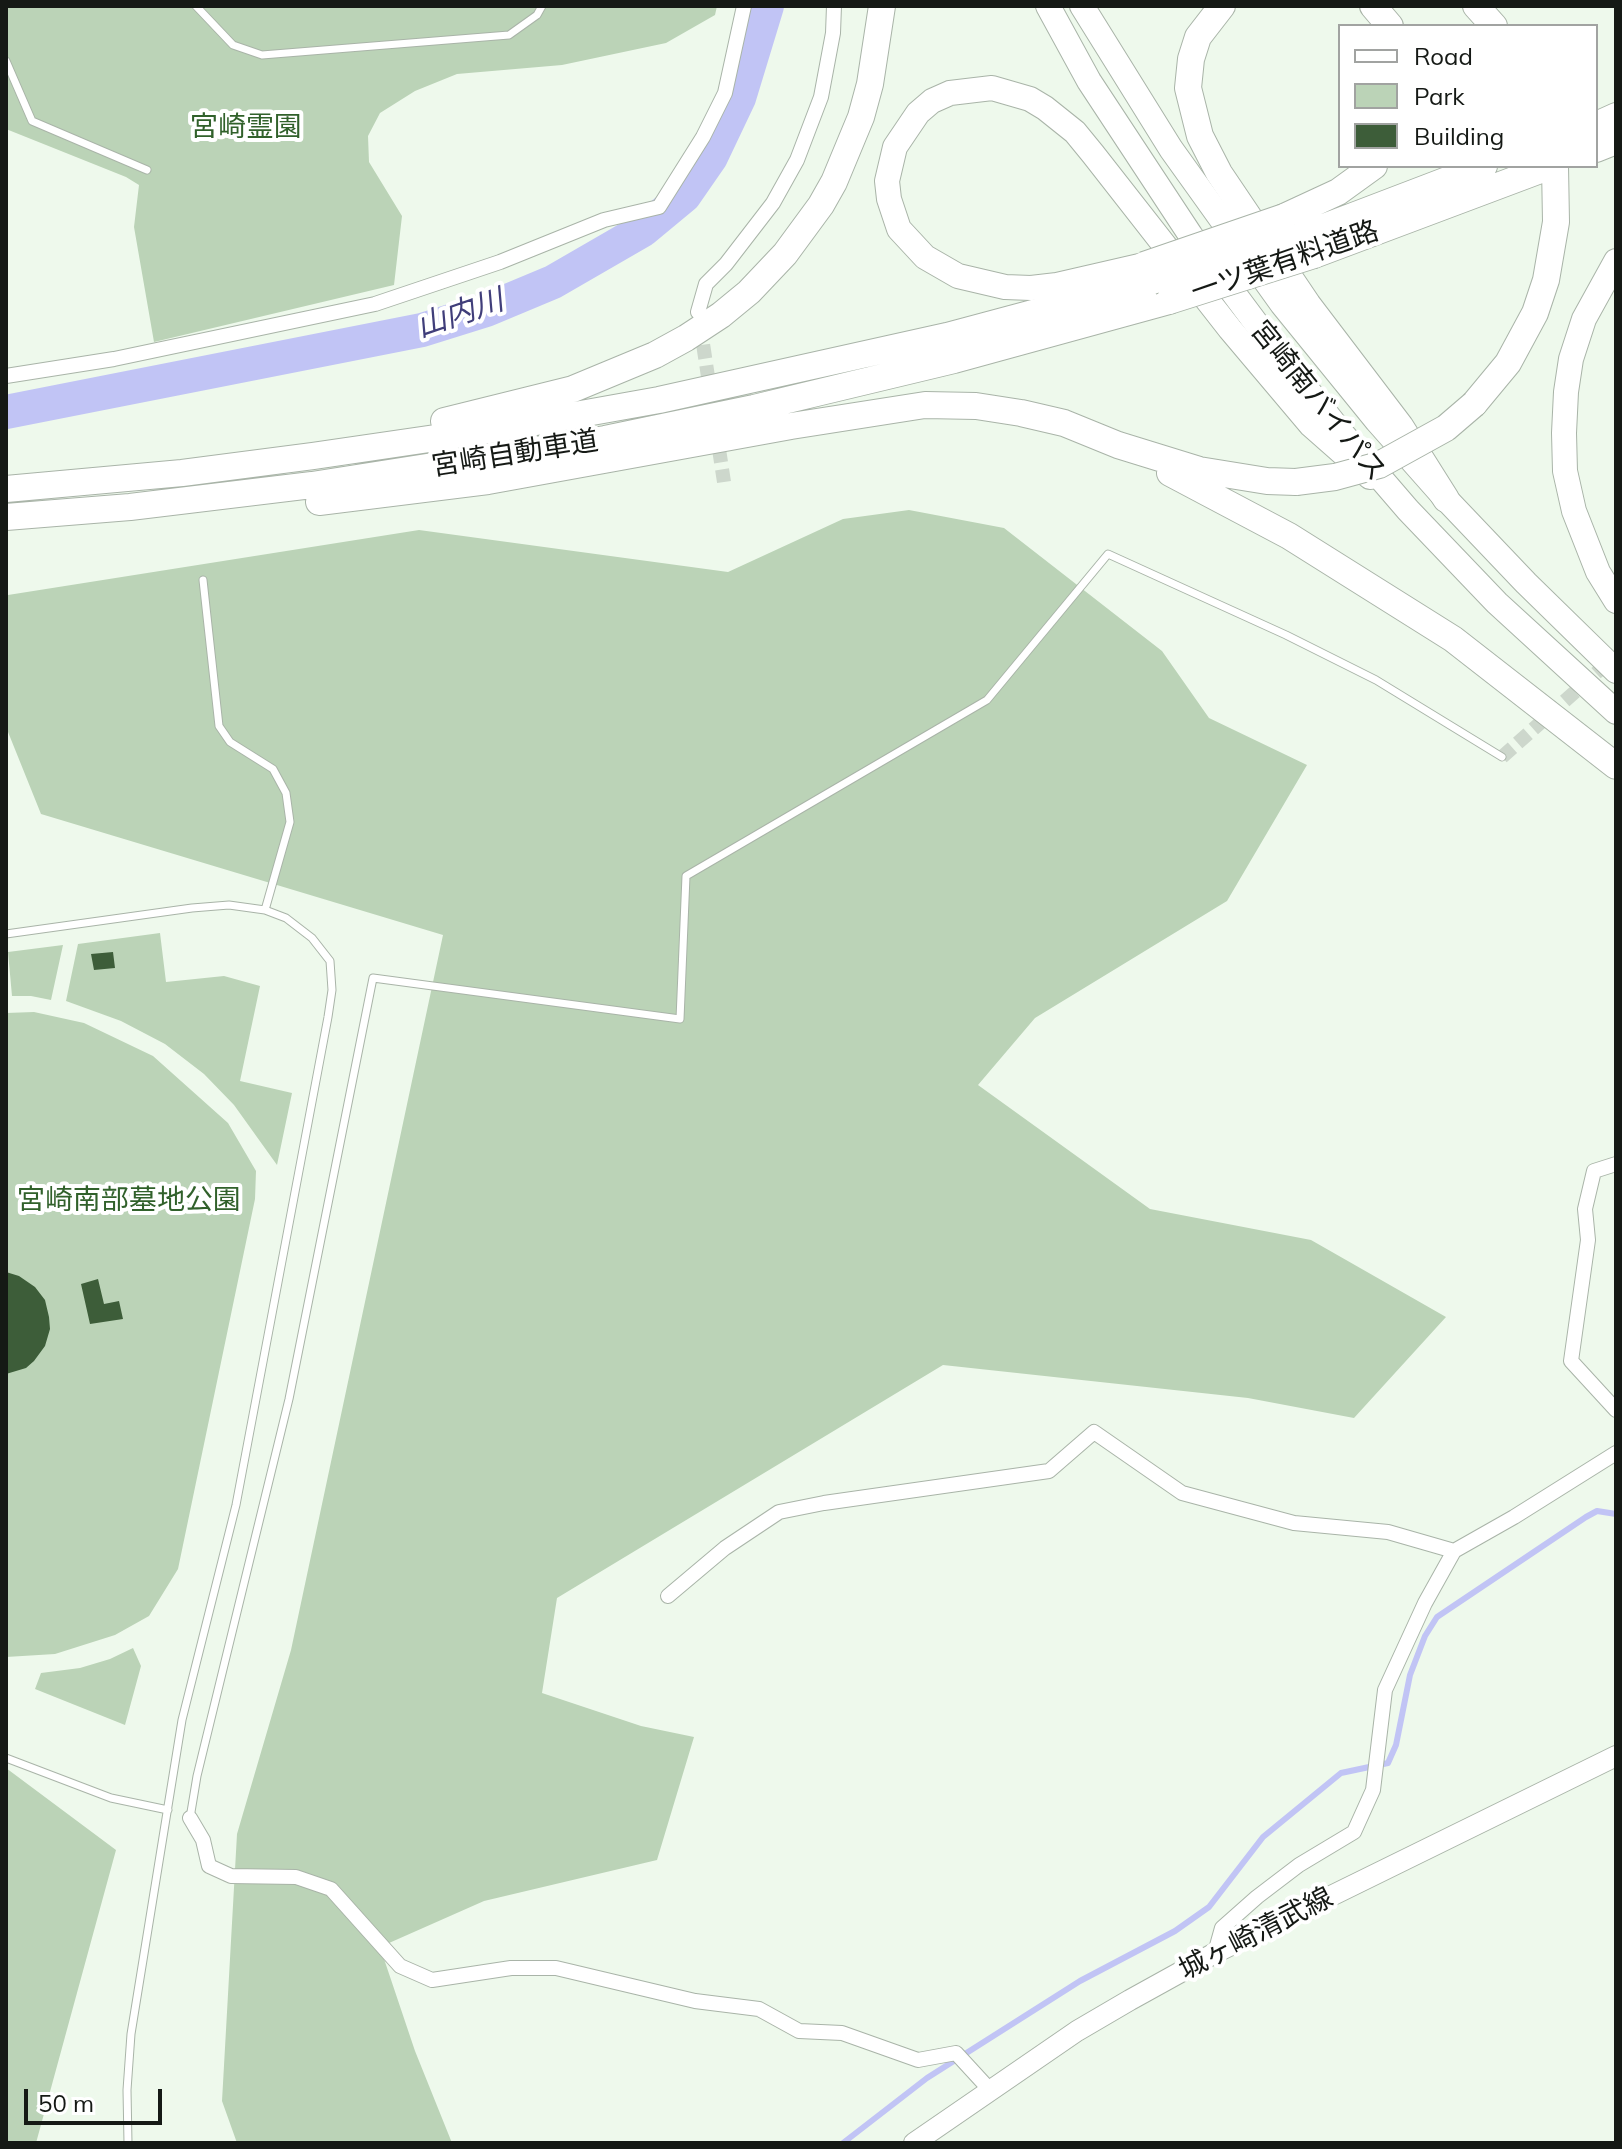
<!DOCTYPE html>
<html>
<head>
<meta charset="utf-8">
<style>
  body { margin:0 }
  #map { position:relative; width:1622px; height:2149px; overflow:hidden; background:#eef9ec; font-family:Mulish,sans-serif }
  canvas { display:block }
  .frame { position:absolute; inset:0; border:8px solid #151915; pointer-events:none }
  .legend { position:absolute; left:1338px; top:24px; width:260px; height:144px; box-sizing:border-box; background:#fff; border:2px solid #a1a3a1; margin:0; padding:10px 14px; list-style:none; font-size:24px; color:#151915 }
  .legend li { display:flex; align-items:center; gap:16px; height:40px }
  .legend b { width:40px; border:2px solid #a1a3a1 }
  .scale { position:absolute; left:24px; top:2089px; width:138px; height:36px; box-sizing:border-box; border:4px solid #151915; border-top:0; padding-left:10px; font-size:24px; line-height:28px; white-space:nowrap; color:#151915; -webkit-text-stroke:6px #fff; paint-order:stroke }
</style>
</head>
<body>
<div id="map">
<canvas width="1622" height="2149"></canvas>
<div class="frame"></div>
<ul class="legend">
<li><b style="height:10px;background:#fff"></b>Road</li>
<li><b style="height:22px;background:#bbd3b7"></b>Park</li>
<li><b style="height:22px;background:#3d5d39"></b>Building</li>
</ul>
<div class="scale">50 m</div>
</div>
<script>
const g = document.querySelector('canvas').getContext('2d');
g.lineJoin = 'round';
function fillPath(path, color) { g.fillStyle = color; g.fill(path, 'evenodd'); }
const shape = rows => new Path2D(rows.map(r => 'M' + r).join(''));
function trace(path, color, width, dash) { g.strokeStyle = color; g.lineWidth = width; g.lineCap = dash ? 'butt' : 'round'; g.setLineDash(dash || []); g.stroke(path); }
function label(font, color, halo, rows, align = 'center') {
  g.font = font + ' Mulish,"Noto Sans JP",sans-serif'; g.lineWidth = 8; g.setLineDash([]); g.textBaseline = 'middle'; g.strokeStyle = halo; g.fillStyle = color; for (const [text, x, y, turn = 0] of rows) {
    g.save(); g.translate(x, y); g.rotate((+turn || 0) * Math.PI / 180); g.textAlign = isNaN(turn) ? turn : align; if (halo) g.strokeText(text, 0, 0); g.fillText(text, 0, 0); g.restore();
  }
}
fillPath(shape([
  [6,6,717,6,715,15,666,43,562,65,457,74,415,91,380,113,368,136,369,162,402,216,394,285,154,342,134,227,139,185,126,177,6,129],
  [909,510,1004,528,1162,651,1209,718,1307,765,1227,901,1035,1018,978,1085,1150,1209,1311,1240,1446,1317,1354,1418,1248,1398,943,1365,557,1598,542,1693,641,1726,694,1737,657,1860,484,1901,380,1947,415,2051,452,2143,237,2143,222,2101,237,1834,291,1650,443,935,41,814,6,727,6,599,8,595,419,530,728,572,843,519],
  [160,933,166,982,224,976,260,986,240,1081,292,1093,277,1165,234,1105,204,1074,165,1044,121,1021,66,1001,78,944],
  [63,945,51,1000,31,996,12,996,8,952],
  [34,1012,84,1023,153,1056,228,1123,256,1171,255,1199,178,1569,149,1616,115,1635,55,1654,6,1657,6,1013],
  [133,1648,141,1666,125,1725,35,1689,41,1673,80,1668,110,1659],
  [6,1768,116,1850,36,2143,6,2143]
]), '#bbd3b7');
trace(shape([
  [843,2143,927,2078,1080,1981,1175,1931,1209,1907,1263,1837,1341,1773,1388,1763,1396,1745,1410,1675,1425,1636,1437,1617,1586,1517,1597,1511,1616,1514]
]), '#c1c4f5', 6);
trace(shape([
  [6,412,422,330,486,310,553,282,643,230,684,196,711,157,739,98,767,6]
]), '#c1c4f5', 34);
fillPath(shape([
  [113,952,115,968,94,970,91,954],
  [6,1272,19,1276,35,1287,45,1300,49,1317,50,1329,45,1346,34,1361,26,1368,6,1374],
  [98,1279,104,1304,119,1301,123,1319,90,1324,81,1284]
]), '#3d5d39');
trace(shape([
  [700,324,724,482],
  [1502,757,1613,658]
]), '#cdd7cc', 14, [14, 7]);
const service = shape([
  [196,6,233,45,262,55,509,35,537,15,542,6],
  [6,61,32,121,147,170],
  [203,580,219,726,230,742,273,769,286,793,290,822,265,910],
  [6,934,192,908,229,905,265,910,286,918,312,938,330,961,332,990,328,1017,236,1505,182,1720,131,2034,127,2090,128,2143],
  [6,1758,111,1798,168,1810],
  [190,1818,197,1776,289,1399,373,978,680,1019,686,876,987,700,1108,554,1286,635,1376,680,1502,757]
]);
const minor = shape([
  [698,312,706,284,726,264,773,203,797,160,821,97,833,33,834,6],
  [6,376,114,359,375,304,500,262,604,220,659,207,703,137,725,93,744,6],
  [1616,1164,1594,1171,1585,1209,1588,1240,1571,1361,1616,1410],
  [668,1596,725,1548,779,1512,824,1503,1049,1471,1094,1432,1182,1493,1294,1523,1388,1532,1454,1551],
  [190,1818,203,1840,209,1866,231,1876,296,1877,331,1889,400,1966,432,1980,511,1968,556,1968,695,2001,759,2009,799,2031,842,2033,918,2060,956,2053,990,2090],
  [1215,1953,1222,1928,1257,1897,1299,1865,1354,1832,1373,1790,1385,1690,1425,1603,1454,1551,1514,1517,1616,1453]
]);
const secondary = shape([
  [914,2143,1077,2031,1130,2000,1215,1953,1616,1756]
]);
const primary = shape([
  [1596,124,1616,115],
  [1616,261,1584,319,1571,359,1566,392,1564,433,1565,471,1574,511,1598,572,1616,601],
  [1144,265,1057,285,1031,288,1005,287,958,276,925,257,899,229,889,199,887,181,895,147,918,113,932,101,950,93,992,88,1030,99,1045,108,1075,132,1093,154,1230,329,1311,425,1370,477]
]);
const trunk = shape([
  [1048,6,1089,81,1191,236,1276,350,1340,431,1408,510,1497,603,1616,712],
  [1082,6,1171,149,1282,304,1377,421,1446,499,1526,583,1616,671]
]);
const motorway = shape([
  [1222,6,1198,37,1191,59,1188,88,1200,136,1219,173,1308,305,1400,426,1446,499],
  [1373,6,1390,26],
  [1476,6,1494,26],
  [1596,149,1616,141],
  [1284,217,1338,192,1374,166],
  [1298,237,1484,166],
  [1314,255,1551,166],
  [1474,404,1508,363,1535,313,1546,280,1556,222,1555,166],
  [444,421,573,389,655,355,686,338,721,315,749,292,785,254,821,205,834,182,861,117,870,84,882,6],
  [1170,473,1289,536,1453,639,1616,766],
  [6,489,182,473,313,456,497,429,659,400,947,336,1152,281],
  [319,502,488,481,791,426,925,405,976,406,1021,413,1064,423,1118,445,1199,470,1267,481,1296,482],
  [6,517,130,507,312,485,605,439,754,408,954,360,1169,301]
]);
trace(service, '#a9b4a8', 9);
trace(minor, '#a9b4a8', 16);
trace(secondary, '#a9b4a8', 22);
trace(primary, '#a9b4a8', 26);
trace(trunk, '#a9b4a8', 26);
trace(motorway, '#a9b4a8', 28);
trace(service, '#fff', 7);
trace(minor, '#fff', 14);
trace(secondary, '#fff', 20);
trace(primary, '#fff', 24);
trace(trunk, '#fff', 24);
trace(motorway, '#fff', 26);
const motorwayBridge = shape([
  [1144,265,1284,217],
  [1152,281,1298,237],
  [1169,301,1314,255],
  [1296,482,1335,477,1379,465,1446,428,1474,404]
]);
trace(motorwayBridge, '#a9b4a8', 28, []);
trace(motorwayBridge, '#fff', 26);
label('28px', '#31612b', '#fff', [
  ["宮崎霊園",246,128],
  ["宮崎南部墓地公園",129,1201]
]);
label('28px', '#151915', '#fff', [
  ["一ツ葉有料道路",1285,262,-19],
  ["宮崎南バイパス",1318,401,51],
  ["宮崎自動車道",515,454,-9],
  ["城ヶ崎清武線",1256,1934,-27]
]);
label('italic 30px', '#403e7a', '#fff', [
  ["山内川",460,314,-19]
]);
</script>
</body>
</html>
